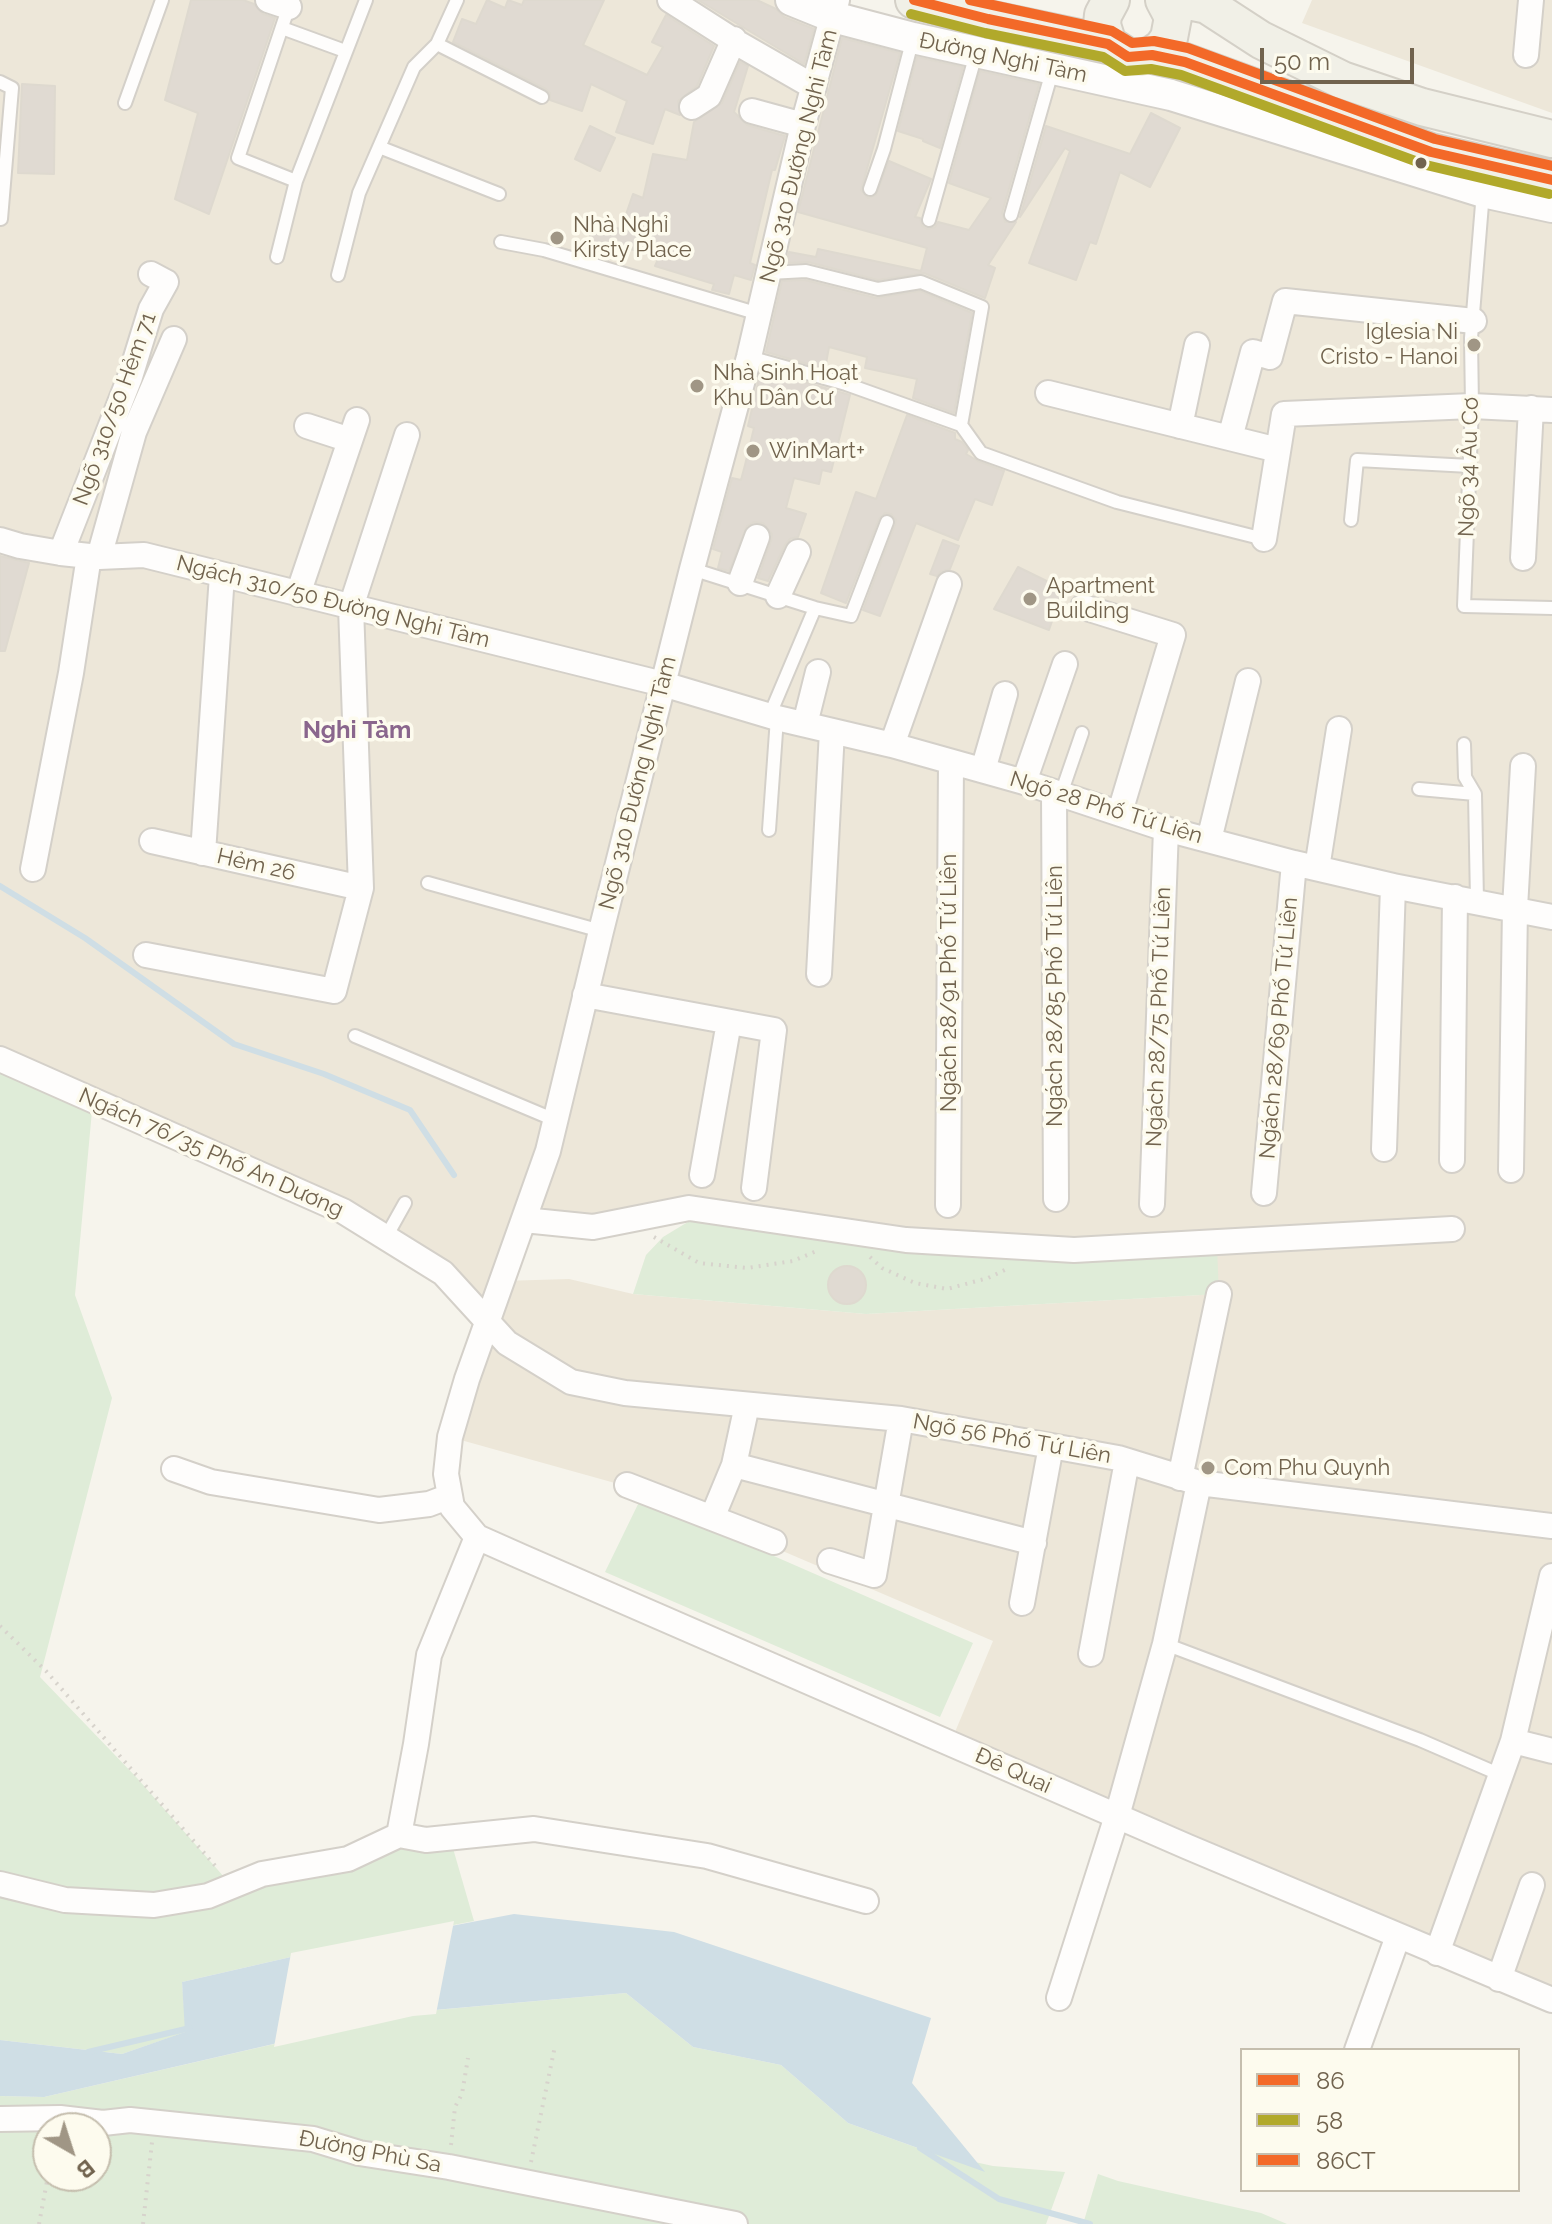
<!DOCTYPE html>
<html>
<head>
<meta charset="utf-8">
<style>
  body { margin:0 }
  #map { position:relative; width:1552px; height:2224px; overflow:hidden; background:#f6f4ec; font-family:Raleway,sans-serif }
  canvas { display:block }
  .legend { position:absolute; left:1240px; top:2048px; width:280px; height:144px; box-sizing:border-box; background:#fdfbee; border:2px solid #c5beae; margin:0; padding:10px 14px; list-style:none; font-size:24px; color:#71634e }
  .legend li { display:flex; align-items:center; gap:16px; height:40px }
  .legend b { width:40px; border:2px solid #c5beae }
  .north { position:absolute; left:32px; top:2112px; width:80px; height:80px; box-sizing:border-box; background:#fdfbee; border:2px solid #c5beae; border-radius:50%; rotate:141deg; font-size:22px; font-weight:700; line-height:32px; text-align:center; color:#71634e }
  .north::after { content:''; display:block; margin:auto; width:28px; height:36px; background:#a09685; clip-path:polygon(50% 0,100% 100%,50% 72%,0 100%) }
  .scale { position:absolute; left:1260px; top:48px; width:154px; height:36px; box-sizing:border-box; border:4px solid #71634e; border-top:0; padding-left:10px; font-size:24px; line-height:28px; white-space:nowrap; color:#71634e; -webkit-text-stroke:6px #fdfbee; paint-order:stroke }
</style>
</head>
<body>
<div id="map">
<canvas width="1552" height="2224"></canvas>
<ul class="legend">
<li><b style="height:10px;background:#f36928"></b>86</li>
<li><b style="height:10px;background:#b1a92b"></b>58</li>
<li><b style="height:10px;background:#f36928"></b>86CT</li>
</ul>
<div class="north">B</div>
<div class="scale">50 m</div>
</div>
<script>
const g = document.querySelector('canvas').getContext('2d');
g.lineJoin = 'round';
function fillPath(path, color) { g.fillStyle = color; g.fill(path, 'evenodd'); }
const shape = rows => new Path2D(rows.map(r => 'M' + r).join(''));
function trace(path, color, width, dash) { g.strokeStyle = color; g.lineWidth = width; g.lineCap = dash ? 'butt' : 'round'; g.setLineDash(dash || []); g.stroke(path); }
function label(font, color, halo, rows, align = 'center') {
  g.font = font + ' Raleway,sans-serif'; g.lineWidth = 7; g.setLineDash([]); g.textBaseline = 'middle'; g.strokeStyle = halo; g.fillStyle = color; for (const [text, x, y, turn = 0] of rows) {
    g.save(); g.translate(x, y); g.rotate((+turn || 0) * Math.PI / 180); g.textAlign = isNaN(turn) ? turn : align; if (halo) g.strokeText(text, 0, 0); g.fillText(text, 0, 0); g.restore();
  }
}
fillPath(shape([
  [0,0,788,0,1552,207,1552,1999,950,1744,993,1641,640,1490,450,1437,488,1322,343,1211,0,1058],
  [706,1211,1072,1256,1218,1294,866,1314,633,1294,569,1279,502,1281,524,1220,593,1227],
  [1312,0,1552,0,1552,113,1302,23]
]), '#ede7d9');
fillPath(shape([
  [0,1058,93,1100,75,1295,112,1398,40,1677,137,1778,232,1886,399,1835,450,1838,474,1921,304,1954,182,1982,186,2032,122,2054,0,2040],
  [706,1211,749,1221,1217,1248,1219,1294,866,1314,633,1294,646,1255,663,1237],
  [641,1498,973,1643,940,1717,605,1572],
  [626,1993,693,2047,781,2065,848,2123,929,2152,993,2166,1065,2172,1046,2224,0,2224,0,2096,44,2097,413,2012],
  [48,2128,96,2128,96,2176,48,2176],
  [1098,2174,1118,2181,1261,2213,1287,2224,1083,2224]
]), '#dfecd8');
fillPath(shape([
  [514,1914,674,1932,931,2018,912,2083,985,2172,848,2123,781,2065,693,2047,626,1993,412,2012,44,2097,0,2096,0,2040,122,2054,185,2032,182,1982,304,1954]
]), '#cfdee5');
fillPath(shape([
  [454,1921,436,2014,413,2016,274,2047,291,1953]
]), '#f6f4ec');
trace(shape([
  [0,886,85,938,234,1044,324,1074,410,1110,454,1175],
  [88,2052,190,2028],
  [920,2148,999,2199,1090,2224]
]), '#cfdee5', 6);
const building = shape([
  [191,0,243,0,254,4,263,14,275,18,209,214,175,199,198,113,165,100,191,0],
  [487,0,505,8,508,0,522,5,524,0,604,0,583,45,647,75,663,47,652,42,666,15,714,46,697,86,678,101,680,115,665,109,653,144,616,132,627,101,591,84,582,111,550,100,550,93,546,89,453,42,462,19,476,24,487,0],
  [698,0,757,0,776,9,784,17,814,29,804,64,698,0],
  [842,38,900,53,861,190,868,198,876,195,889,161,931,179,915,217,920,218,922,226,927,229,935,227,938,222,969,230,991,198,949,183,980,71,1039,84,1002,213,1005,222,1016,222,988,265,995,268,985,298,924,273,878,280,808,262,786,263,789,252,816,257,818,249,921,271,927,248,798,212,842,38],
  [917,57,963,67,940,148,923,141,923,139,898,131,917,57],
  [740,62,748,66,734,112,747,125,785,136,775,170,772,170,750,263,755,265,751,280,734,275,729,294,712,290,714,284,655,266,659,257,627,248,612,244,608,260,586,253,593,223,621,229,633,194,643,198,653,154,687,160,694,122,722,103,740,62],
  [22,84,55,86,54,174,18,173,22,84],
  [1151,113,1180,128,1150,187,1120,172,1096,244,1090,242,1076,280,1029,263,1070,151,1065,148,1020,217,1046,126,1130,154,1151,113],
  [590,126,615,138,600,171,575,159,590,126],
  [805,280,876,298,920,291,972,313,954,413,913,398,917,379,865,368,867,357,829,347,825,369,766,352,782,281,805,280],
  [761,370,850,395,831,472,822,470,819,484,794,478,786,508,806,514,798,537,790,539,785,545,768,581,758,578,771,541,772,534,763,523,754,522,747,526,729,571,718,568,722,552,713,549,732,478,741,480,745,465,754,428,748,426,761,370],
  [907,415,955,433,955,439,962,442,968,450,966,454,978,461,1004,471,992,505,975,499,958,540,916,523,880,616,863,610,895,525,896,520,891,514,885,513,879,519,846,603,821,593,856,492,876,499,907,415],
  [943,540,959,546,950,569,940,572,937,576,930,574,943,540],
  [0,556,29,563,5,651,0,651,0,556],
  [1018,567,1063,589,1049,630,994,609,1018,567],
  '828 1285a19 19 0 1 1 38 0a19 19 0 1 1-38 0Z'
]);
fillPath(building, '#e0dad2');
trace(building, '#ded9cf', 2);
const service = shape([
  [282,28,345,51],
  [437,44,542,97],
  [0,82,12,88,1,219],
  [125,103,162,0],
  [379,147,499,194],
  [296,181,366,0],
  [870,189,884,149,913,38],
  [1483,192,1471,338,1472,406,1464,606,1552,608],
  [1011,215,1053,68],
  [929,220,976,54],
  [501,242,544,250,759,314],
  [277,257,296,181,238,158,290,3],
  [769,273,806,271,878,289,921,282,982,307,961,425],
  [338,275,359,193,414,67,437,44,457,0],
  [749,357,846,384,961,425,981,453,1117,502,1264,539],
  [1351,520,1357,460,1470,466],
  [692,569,815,608,851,616,887,522],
  [773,716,774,705,815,608],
  [1464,744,1465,777,1475,794,1477,901],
  [1419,789,1475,794],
  [1061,794,1082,733],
  [769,830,777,718],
  [428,883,601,931],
  [355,1036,555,1120],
  [386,1237,405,1203],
  [1165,1644,1420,1740,1501,1775]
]);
const minor = shape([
  [268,0,289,7],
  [670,0,739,44,814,87],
  [837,0,803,125,749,357,692,569,601,931,548,1151,467,1379,450,1437,446,1474,452,1507,477,1537,522,1557,1188,1847,1552,2000],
  [1526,55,1531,0],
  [692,107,709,96,734,39],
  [752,111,803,125],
  [1048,393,1278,450],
  [307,426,350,440],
  [1180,426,1197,345],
  [1230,438,1253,352,1270,357,1285,301,1474,321],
  [1264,539,1284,414,1472,406,1552,410],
  [0,540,20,546,61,553,99,557,144,555,663,684,777,718,892,745,1024,782,1166,829,1294,863,1393,886,1552,917],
  [61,553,130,377,151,309,166,282,151,274],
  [99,557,134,432,174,339],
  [1523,558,1531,408],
  [740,583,757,537],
  [298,594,357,420],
  [778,596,798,552],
  [1083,607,1173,635,1120,812],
  [805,724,818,672],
  [892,745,949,584],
  [983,770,1005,694],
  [1024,782,1065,664],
  [1054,792,1056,1199],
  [1209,840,1248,681],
  [152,841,361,888],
  [203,853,222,575],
  [1317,868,1339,729],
  [33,869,71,673,89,556],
  [146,955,334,991,361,888,351,607,407,435],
  [819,974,832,731],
  [585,995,774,1030,754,1188],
  [0,1059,343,1211,443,1273,507,1343,571,1382,625,1393,901,1419,1118,1458,1199,1483,1552,1526],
  [1384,1149,1393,886],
  [1452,1160,1455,897],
  [1511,1170,1515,908,1523,766],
  [702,1175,729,1022],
  [1264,1193,1294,863],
  [1152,1204,1166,829],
  [948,1205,951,762],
  [524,1220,593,1227,689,1208,906,1240,1074,1250,1452,1229],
  [734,1465,1034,1543],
  [174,1469,211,1482,379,1510,429,1504,450,1496],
  [1180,1478,1219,1294],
  [627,1485,774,1542],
  [712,1518,734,1465,747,1405],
  [830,1561,874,1575,901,1419],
  [1022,1603,1051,1446],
  [1091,1654,1127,1461],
  [1513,1741,1552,1751],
  [399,1835,416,1744,429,1655,477,1537],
  [0,1884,65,1900,154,1905,208,1896,262,1874,348,1859,399,1835,426,1840,534,1829,707,1856,866,1901],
  [1437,1953,1513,1741,1552,1576],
  [1499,1979,1532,1885],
  [1059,1998,1117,1816,1165,1644,1199,1483],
  [1357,2050,1398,1936],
  [0,2119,60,2118,103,2123,130,2120,313,2139,359,2153,449,2167,735,2224]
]);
const tertiary = shape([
  [791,0,833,17,913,38,1171,95,1483,192,1552,207]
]);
const primary = shape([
  [914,0,988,19,1108,44],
  [1111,0,1103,15,1102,25,1108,44,1128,57,1140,58,1152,55,1162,48,1169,38,1173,17,1164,0],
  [1183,0,1207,5,1261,40,1342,80,1422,107,1552,139],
  [1152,55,1185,62,1431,152,1552,180]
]);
trace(service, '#d4d0c9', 16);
trace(minor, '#d4d0c9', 28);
trace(tertiary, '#d4d0c9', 34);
trace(primary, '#d4d0c7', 40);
trace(shape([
  [654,1237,699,1263,747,1268,793,1261,819,1250],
  [870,1257,882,1268,915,1283,947,1289,988,1278,1009,1268],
  [0,1626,46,1671,218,1869],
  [48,2140,48,2160],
  [451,2145,455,2107,462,2094,468,2058],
  [531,2162,555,2046],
  [39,2224,48,2176],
  [143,2224,152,2142]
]), '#d7d3cc', 4, [2, 6]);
trace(service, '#fefdfc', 12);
trace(minor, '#fefdfc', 24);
trace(tertiary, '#fefdfc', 30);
trace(primary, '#f1f0e7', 36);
trace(shape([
  [914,0,988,19,1108,44,1128,57,1152,55,1185,62,1431,152,1552,180]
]), '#f36928', 10);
trace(shape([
  [911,14,985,33,1103,57,1125,71,1151,69,1181,75,1426,165,1549,194]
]), '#b1a92b', 10);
trace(shape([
  [970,0,1112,31,1132,43,1154,41,1188,48,1435,139,1552,166]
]), '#f36928', 10);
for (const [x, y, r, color] of [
  [1421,163,7,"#71634e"],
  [557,238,8,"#a09685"],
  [1474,345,8,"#a09685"],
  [697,386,8,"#a09685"],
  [753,451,8,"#a09685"],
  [1030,599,8,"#a09685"],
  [1208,1468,8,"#a09685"]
]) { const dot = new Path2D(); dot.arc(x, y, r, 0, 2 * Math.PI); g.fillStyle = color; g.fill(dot); trace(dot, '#fdfbee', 3); }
label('22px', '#71634e', '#fdfbee', [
  ["Đường Nghi Tàm",1003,58,12],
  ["Ngõ 310 Đường Nghi Tàm",799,156,-76],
  ["Ngõ 310/50 Hẻm 71",115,409,-70],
  ["Ngõ 34 Âu Cơ",1469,467,-88],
  ["Ngách 310/50 Đường Nghi Tàm",333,602,14],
  ["Ngõ 310 Đường Nghi Tàm",638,783,-76],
  ["Ngõ 28 Phố Tứ Liên",1106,808,17],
  ["Hẻm 26",256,865,13],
  ["Ngách 28/91 Phố Tứ Liên",949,983,-90],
  ["Ngách 28/85 Phố Tứ Liên",1055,996,-90],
  ["Ngách 28/75 Phố Tứ Liên",1159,1017,-88],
  ["Ngách 28/69 Phố Tứ Liên",1279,1028,-85],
  ["Ngách 76/35 Phố An Dương",211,1153,24],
  ["Ngõ 56 Phố Tứ Liên",1012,1439,10],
  ["Đê Quai",1013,1771,24],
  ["Đường Phù Sa",370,2152,11]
]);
label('22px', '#71634e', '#fdfbee', [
  ["Nhà Nghỉ",573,225],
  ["Kirsty Place",573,250],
  ["Iglesia Ni",1458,332,"right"],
  ["Cristo - Hanoi",1458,357,"right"],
  ["Nhà Sinh Hoạt",713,373],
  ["Khu Dân Cư",713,398],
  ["WinMart+",769,451],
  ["Apartment",1046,586],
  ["Building",1046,611],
  ["Com Phu Quynh",1224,1468]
], 'left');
label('bold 24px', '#8a668d', '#fdfbee', [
  ["Nghi Tàm",357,731]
]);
</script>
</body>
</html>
